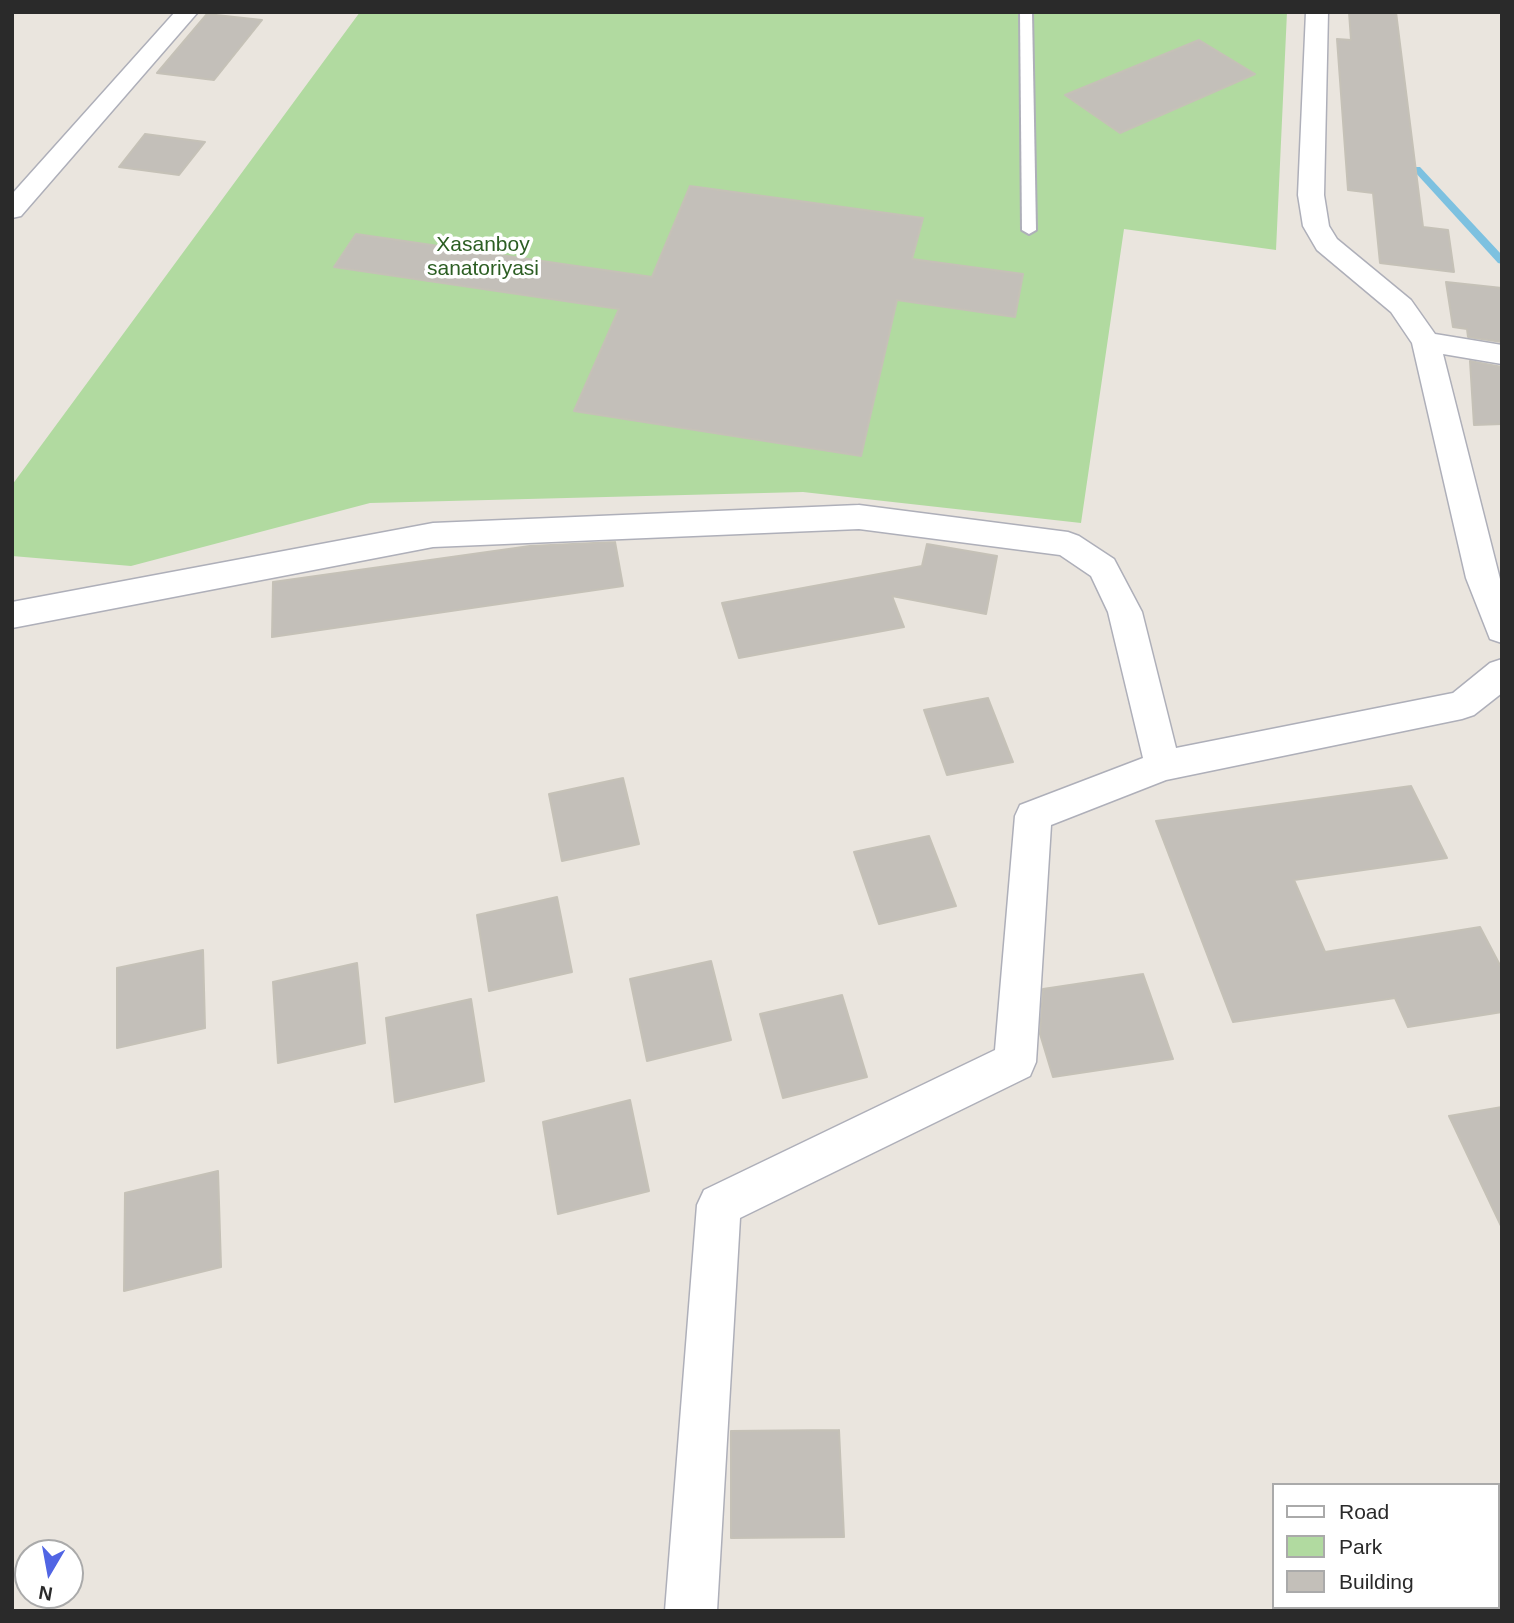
<!DOCTYPE html>
<html>
<head>
<meta charset="utf-8">
<style>
  body { margin:0 }
  #map { position:relative; width:1514px; height:1623px; overflow:hidden; background:#eae5de; font-family:Helvetica,sans-serif }
  canvas { display:block }
  .frame { position:absolute; inset:0; border:14px solid #2a2a2a; pointer-events:none }
  .legend { position:absolute; left:1272px; top:1483px; width:228px; height:126px; box-sizing:border-box; background:#fff; border:2px solid #aaa; margin:0; padding:9px 12px; list-style:none; font-size:21px; color:#2a2a2a }
  .legend li { display:flex; align-items:center; gap:14px; height:35px }
  .legend b { width:35px; border:2px solid #aaa }
  .north { position:absolute; left:14px; top:1539px; width:70px; height:70px; box-sizing:border-box; background:#fff; border:2px solid #aaa; border-radius:50%; rotate:190deg; font-size:19px; font-weight:700; line-height:28px; text-align:center; color:#2a2a2a }
  .north::after { content:''; display:block; margin:auto; width:24px; height:32px; background:#5165e4; clip-path:polygon(50% 0,100% 100%,50% 72%,0 100%) }
</style>
</head>
<body>
<div id="map">
<canvas width="1514" height="1623"></canvas>
<div class="frame"></div>
<ul class="legend">
<li><b style="height:9px;background:#fff"></b>Road</li>
<li><b style="height:19px;background:#b1daa0"></b>Park</li>
<li><b style="height:19px;background:#c3bfb9"></b>Building</li>
</ul>
<div class="north">N</div>
</div>
<script>
const g = document.querySelector('canvas').getContext('2d');
g.lineJoin = 'round';
function fillPath(path, color) { g.fillStyle = color; g.fill(path, 'evenodd'); }
const shape = rows => new Path2D(rows.map(r => 'M' + r).join(''));
function trace(path, color, width, dash) { g.strokeStyle = color; g.lineWidth = width; g.lineCap = dash ? 'butt' : 'round'; g.setLineDash(dash || []); g.stroke(path); }
function label(font, color, halo, rows, align = 'center') {
  g.font = font + ' Helvetica,sans-serif'; g.lineWidth = 7; g.setLineDash([]); g.textBaseline = 'middle'; g.strokeStyle = halo; g.fillStyle = color; for (const [text, x, y, turn = 0] of rows) {
    g.save(); g.translate(x, y); g.rotate((+turn || 0) * Math.PI / 180); g.textAlign = isNaN(turn) ? turn : align; if (halo) g.strokeText(text, 0, 0); g.fillText(text, 0, 0); g.restore();
  }
}
fillPath(shape([
  [360,12,1287,12,1276,250,1124,229,1081,523,803,492,370,503,131,566,12,556,12,485]
]), '#b1daa0');
fillPath(shape([
  [1414,167,1420,167,1502,255,1502,264,1498,263,1414,171,1414,167]
]), '#7dc1e0');
const building = shape([
  [1349,12,1396,12,1423,227,1448,230,1454,272,1380,263,1373,193,1348,190,1337,39,1351,40,1349,12],
  [207,14,262,20,214,80,157,73,207,14],
  [1199,40,1255,74,1120,133,1065,95,1199,40],
  [145,134,205,142,179,175,119,167,145,134],
  [690,186,923,218,912,259,1023,274,1015,317,897,300,861,456,574,411,619,309,334,267,356,234,652,277,690,186],
  [1446,282,1502,288,1502,342,1468,337,1467,329,1453,327,1446,282],
  [1470,361,1502,367,1502,424,1474,425,1470,361],
  [615,542,623,586,272,637,273,582,530,546,615,542],
  [927,544,997,556,986,614,892,596,904,627,739,658,722,603,922,566,927,544],
  [988,698,1013,762,947,775,924,710,988,698],
  [623,778,639,844,562,861,549,794,623,778],
  [1411,786,1447,858,1294,880,1325,952,1480,927,1502,969,1502,1012,1408,1027,1395,998,1233,1022,1156,821,1411,786],
  [929,836,956,906,879,924,854,852,929,836],
  [557,897,572,972,489,991,477,915,557,897],
  [203,950,205,1028,117,1048,117,968,203,950],
  [711,961,731,1040,647,1061,630,979,711,961],
  [357,963,365,1043,278,1063,273,982,357,963],
  [1143,974,1173,1059,1053,1077,1040,1034,1043,989,1143,974],
  [842,995,867,1077,783,1098,760,1014,842,995],
  [471,999,484,1081,395,1102,386,1018,471,999],
  [630,1100,649,1191,558,1214,543,1122,630,1100],
  [1502,1107,1502,1228,1449,1116,1502,1107],
  [218,1171,221,1267,124,1291,125,1193,218,1171],
  [839,1430,844,1537,731,1538,731,1431,839,1430]
]);
fillPath(building, '#c3bfb9');
trace(building, '#c5c1b7', 2);
const lane = shape([
  [1020,12,1032,12,1036,230,1029,234,1022,230,1020,12]
]);
const street = shape([
  [175,12,198,12,21,216,12,218,12,194,175,12],
  [1306,12,1328,12,1324,195,1329,226,1337,239,1411,300,1435,334,1502,345,1502,364,1443,354,1502,587,1502,643,1490,639,1466,578,1412,343,1391,312,1317,250,1303,226,1298,195,1306,12],
  [859,505,1068,532,1079,536,1114,559,1142,612,1176,748,1453,693,1490,663,1502,659,1502,693,1474,715,1462,719,1166,780,1051,825,1036,1062,1030,1076,740,1218,717,1611,665,1611,697,1205,704,1190,995,1050,1015,816,1020,805,1143,758,1108,612,1091,576,1060,555,859,529,433,547,12,628,12,602,433,523,859,505]
]);
trace(lane, '#aeafb9', 4);
trace(street, '#aeafb9', 3);
fillPath(lane, '#fff');
fillPath(street, '#fff');
label('21px', '#2c5e23', '#fff', [
  ["Xasanboy",483,245],
  ["sanatoriyasi",483,269]
]);
</script>
</body>
</html>
